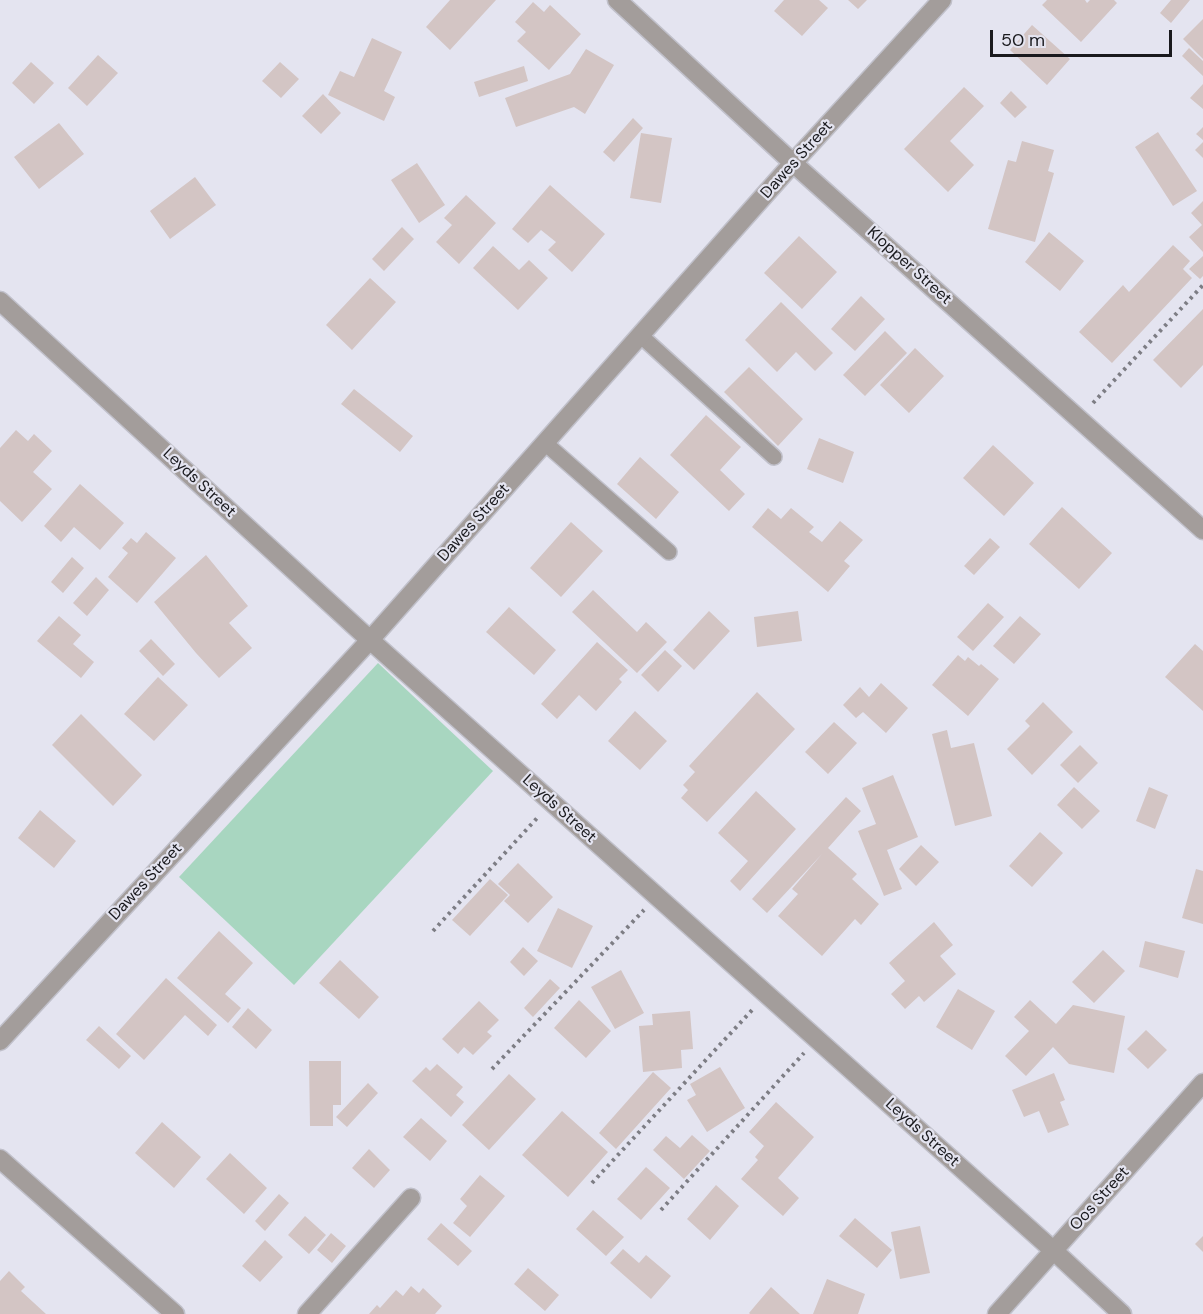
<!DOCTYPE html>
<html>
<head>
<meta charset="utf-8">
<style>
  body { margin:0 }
  #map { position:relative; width:1203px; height:1314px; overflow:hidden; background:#e4e4f0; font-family:"DM Sans",sans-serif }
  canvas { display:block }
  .scale { position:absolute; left:990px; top:30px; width:182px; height:27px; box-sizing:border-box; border:3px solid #1a1a1e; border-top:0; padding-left:8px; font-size:18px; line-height:21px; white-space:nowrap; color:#1a1a1e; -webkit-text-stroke:4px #e4e4f0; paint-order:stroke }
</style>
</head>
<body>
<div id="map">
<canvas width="1203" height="1314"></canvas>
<div class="scale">50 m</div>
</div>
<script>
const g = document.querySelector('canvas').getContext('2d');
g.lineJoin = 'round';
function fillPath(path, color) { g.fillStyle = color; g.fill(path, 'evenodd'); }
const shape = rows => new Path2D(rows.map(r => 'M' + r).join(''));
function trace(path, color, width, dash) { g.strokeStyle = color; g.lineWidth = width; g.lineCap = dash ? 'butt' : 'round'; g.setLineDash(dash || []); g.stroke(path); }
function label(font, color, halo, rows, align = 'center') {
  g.font = font + ' "DM Sans",sans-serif'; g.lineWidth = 4.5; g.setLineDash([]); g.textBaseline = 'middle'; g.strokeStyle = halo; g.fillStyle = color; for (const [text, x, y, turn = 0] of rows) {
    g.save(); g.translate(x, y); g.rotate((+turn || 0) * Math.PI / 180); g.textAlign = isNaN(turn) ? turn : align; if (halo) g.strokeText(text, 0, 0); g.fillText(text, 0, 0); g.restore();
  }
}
fillPath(shape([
  [378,663,493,771,294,985,179,877]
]), '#a8d6c0');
fillPath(shape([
  [450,0,496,0,450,50,426,27],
  [784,0,819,0,828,8,802,36,774,11],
  [848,0,867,0,858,9],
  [1047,0,1085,0,1087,3,1090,0,1114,0,1117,3,1081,42,1042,5],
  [1171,0,1190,0,1171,23,1160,13],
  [533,2,544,12,550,5,581,34,549,70,517,41,526,32,515,22],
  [1203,19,1203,59,1183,39],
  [1032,25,1070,59,1047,85,1010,50],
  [372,38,402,52,384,91,395,97,384,121,328,95,340,71,354,77],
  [1189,48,1203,61,1203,76,1182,56],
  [586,49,614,65,585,114,574,107,516,127,505,98,570,74],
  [98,55,118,73,87,106,68,88],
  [31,62,54,83,34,104,12,83],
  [280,62,299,79,281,98,262,81],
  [524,66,528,81,479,97,474,82],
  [1203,84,1203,109,1190,98],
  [964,87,984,106,950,141,974,165,948,192,904,149],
  [1011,91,1027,107,1015,118,1000,103],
  [323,94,341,113,321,134,302,116],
  [633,118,643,128,614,162,603,152],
  [59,123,84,154,39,189,14,157],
  [1203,127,1203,140,1196,134],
  [1158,132,1197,191,1173,206,1135,147],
  [641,133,672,138,661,203,630,198],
  [1022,141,1054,150,1048,171,1054,173,1035,242,988,229,1008,160,1016,162],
  [1203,142,1203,158,1195,150],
  [417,163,445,205,419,223,391,180],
  [195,177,216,205,170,239,150,211],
  [550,185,605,234,572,272,548,250,556,242,541,230,528,243,512,229],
  [466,195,496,223,459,264,436,242,452,225,444,218],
  [1203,201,1203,252,1189,237,1202,225,1191,213],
  [402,227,414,239,384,271,372,259],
  [1049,232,1084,261,1060,291,1025,262],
  [799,236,837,272,802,309,764,273],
  [1173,245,1190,261,1183,269,1192,278,1112,363,1079,332,1123,285,1129,292],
  [493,246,519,270,529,260,548,278,518,310,473,268],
  [1203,256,1203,276,1200,279,1189,269],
  [370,278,396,302,352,350,326,325],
  [861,296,885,319,855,351,831,329],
  [781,302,833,353,815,371,796,352,777,372,745,340],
  [1203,309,1203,365,1181,388,1153,360],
  [885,331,907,353,865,396,843,375],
  [915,348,944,376,909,413,880,385],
  [749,367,803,419,778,446,724,392],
  [354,389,413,436,400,452,341,404],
  [706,415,741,447,720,470,745,494,729,511,670,455],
  [16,430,28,441,34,434,52,451,33,472,52,489,22,522,0,501,0,448],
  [819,438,854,452,843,483,807,469],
  [993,445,1034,483,1004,516,963,478],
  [640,457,679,492,656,519,617,484],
  [80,484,124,523,100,550,74,527,61,542,44,526],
  [1062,507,1112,553,1079,589,1029,544],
  [768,508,781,519,791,508,814,527,809,532,822,542,840,521,863,540,844,561,850,566,828,592,752,527],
  [571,522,603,551,561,597,530,568],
  [146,532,176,558,137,603,108,577,128,553,122,548,131,538,137,543],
  [990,538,1000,547,974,575,964,566],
  [206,555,248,606,229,623,252,648,219,678,196,653,154,602],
  [72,557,84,568,63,593,51,582],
  [96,577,109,590,87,616,73,603],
  [593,590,637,632,646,622,667,642,637,673,572,612],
  [988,603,1004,617,973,651,957,637],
  [509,607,556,650,534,675,486,632],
  [709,611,730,631,694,670,673,650],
  [798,611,802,641,757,647,754,617],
  [59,616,81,635,73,644,94,662,81,678,37,641],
  [1020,616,1041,634,1014,664,993,646],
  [151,639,175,664,163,676,139,651],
  [597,642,628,670,619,679,622,682,596,711,579,695,557,719,541,704],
  [1195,644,1203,651,1203,711,1165,677],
  [665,650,682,666,658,692,641,675],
  [958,655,965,661,968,657,979,666,981,664,999,679,968,716,932,685],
  [158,677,188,705,154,741,124,714],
  [881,683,908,708,886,733,863,712,856,718,843,705,860,687,869,697],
  [757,692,795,729,707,822,681,798,688,790,683,785,695,772,689,766],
  [1043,702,1073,732,1032,775,1007,749,1030,726,1025,721],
  [635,711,667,741,640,770,608,741],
  [81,714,142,775,113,806,52,745],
  [834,722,857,743,828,774,805,752],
  [947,730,951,748,974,743,992,816,955,826,932,734],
  [1080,745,1098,763,1078,783,1060,765],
  [893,775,918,837,887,850,902,889,884,896,858,831,876,824,862,788],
  [1074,787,1100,811,1082,829,1057,805],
  [1149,787,1168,795,1155,829,1136,821],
  [756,791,796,829,740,891,730,881,748,861,718,833],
  [846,797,861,811,828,848,857,874,852,879,879,904,861,925,855,919,822,956,778,916,798,894,792,889,822,854,767,913,752,899],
  [40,810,76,841,54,868,18,838],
  [1040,832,1063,853,1032,887,1009,866],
  [921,845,939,862,916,886,899,869],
  [518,863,553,897,528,923,504,901,510,895,498,884],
  [1196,869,1203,871,1203,924,1182,918],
  [490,879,508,895,470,936,452,920],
  [558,908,593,926,572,968,537,951],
  [934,922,953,945,940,956,956,974,924,1002,919,996,905,1009,891,994,905,981,889,963],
  [219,931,253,963,225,994,241,1008,228,1023,177,978],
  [1145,941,1185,951,1178,978,1139,967],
  [523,947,538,961,524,976,510,962],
  [1103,950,1125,971,1094,1003,1072,982],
  [340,960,379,997,359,1019,319,983],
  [621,970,644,1013,615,1029,591,987],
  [166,978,217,1025,208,1036,185,1015,144,1060,116,1034],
  [550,979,560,988,533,1017,524,1008],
  [958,989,995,1011,972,1050,936,1027],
  [579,1000,611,1031,586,1058,554,1028],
  [1030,1000,1056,1024,1073,1005,1125,1016,1114,1073,1069,1064,1053,1047,1026,1076,1005,1056,1029,1031,1014,1017],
  [479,1001,499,1020,487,1032,492,1036,473,1055,464,1047,458,1054,442,1039],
  [248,1008,272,1030,256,1049,232,1027],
  [690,1011,693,1049,681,1050,682,1068,643,1072,639,1026,653,1025,652,1014],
  [99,1026,131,1056,119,1069,86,1040],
  [1146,1030,1167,1050,1148,1069,1127,1049],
  [309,1061,341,1061,341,1105,333,1105,333,1126,310,1126],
  [437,1064,463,1087,456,1095,464,1102,451,1117,412,1081,426,1067,430,1071],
  [720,1067,745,1108,707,1132,687,1100,696,1095,690,1084],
  [653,1072,671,1088,616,1149,599,1133],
  [1054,1073,1065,1100,1060,1102,1069,1125,1048,1133,1039,1111,1024,1117,1012,1090],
  [509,1074,536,1099,489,1150,462,1125],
  [368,1083,378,1093,347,1127,336,1117],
  [776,1102,814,1137,778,1178,799,1198,783,1216,741,1179,758,1160,755,1157,764,1146,749,1132],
  [562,1111,608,1152,568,1197,522,1155],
  [421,1118,447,1141,430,1161,403,1137],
  [162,1122,201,1157,174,1188,135,1153],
  [692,1135,710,1151,684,1179,653,1150,666,1136,680,1148],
  [369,1149,390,1170,374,1188,352,1168],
  [230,1153,267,1188,244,1214,206,1179],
  [646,1167,670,1188,641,1220,617,1199],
  [480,1175,505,1196,470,1237,453,1223,467,1206,460,1199],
  [716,1185,739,1206,710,1240,687,1219],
  [279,1194,289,1203,265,1231,255,1221],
  [593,1210,624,1237,606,1256,576,1229],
  [305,1216,326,1235,309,1254,288,1235],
  [855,1218,892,1250,877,1268,839,1236],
  [441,1223,472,1251,458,1266,427,1239],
  [920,1226,930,1273,900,1279,891,1232],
  [331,1233,346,1246,332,1263,317,1250],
  [1203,1236,1203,1252,1195,1244],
  [265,1240,283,1257,260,1282,242,1266],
  [623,1249,639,1263,646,1255,671,1276,651,1299,610,1263],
  [528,1268,559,1295,545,1311,514,1284],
  [9,1271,25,1287,21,1291,46,1314,0,1314,0,1281],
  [827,1279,865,1294,858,1314,813,1314],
  [411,1286,419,1293,423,1288,442,1306,435,1314,369,1314,377,1305,380,1308,396,1290,403,1296],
  [771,1287,800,1314,750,1314,749,1313]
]), '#d3c5c4');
const service = shape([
  [640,335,774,457],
  [545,443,669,552]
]);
const minor = shape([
  [617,0,793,163,1203,530],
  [0,301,370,640,1054,1251,1122,1314],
  [0,1041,370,640,793,163,942,0],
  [307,1314,411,1198],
  [997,1314,1203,1083]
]);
const tertiary = shape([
  [0,1159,175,1314]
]);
trace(service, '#c0c0ca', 18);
trace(minor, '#c0c0ca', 21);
trace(tertiary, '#c0c0ca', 21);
trace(shape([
  [1093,403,1203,285],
  [433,931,539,816],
  [492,1069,644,910],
  [592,1183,754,1008],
  [661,1210,804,1053]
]), '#7d7d84', 4, [3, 4.5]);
trace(service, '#a39d9b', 15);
trace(minor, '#a39d9b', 18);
trace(tertiary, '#a39d9b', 18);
label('16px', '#1a1a1e', '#e4e4f0', [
  ["Dawes Street",797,160,-48],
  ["Klopper Street",909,266,42],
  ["Leyds Street",199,483,43],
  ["Dawes Street",474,523,-48],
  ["Leyds Street",559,809,42],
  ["Dawes Street",146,882,-47],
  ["Leyds Street",922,1133,42],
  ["Oos Street",1100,1199,-48]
]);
</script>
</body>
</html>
